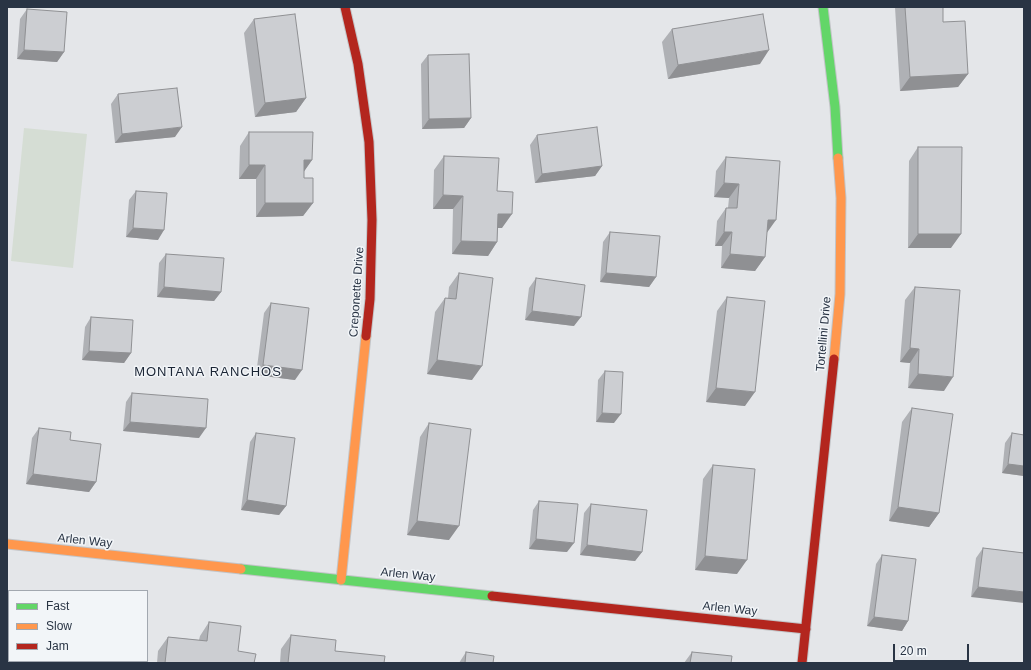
<!DOCTYPE html>
<html>
<head>
<meta charset="utf-8">
<style>
  body { margin:0 }
  #map { position:relative; width:1031px; height:670px; overflow:hidden; background:#e4e6e9; font-family:Arial,sans-serif }
  canvas { display:block }
  .frame { position:absolute; inset:0; border:8px solid #293444; pointer-events:none }
  .legend { position:absolute; left:8px; top:590px; width:140px; height:72px; box-sizing:border-box; background:#f2f5f8; border:1px solid #a2a8b0; margin:0; padding:5px 7px; list-style:none; font-size:12px; color:#293444 }
  .legend li { display:flex; align-items:center; gap:8px; height:20px }
  .legend b { width:20px; border:1px solid #a2a8b0 }
  .scale { position:absolute; left:893px; top:644px; width:76px; height:18px; box-sizing:border-box; border:2px solid #293444; border-top:0; padding-left:5px; font-size:12px; line-height:14px; white-space:nowrap; color:#293444; -webkit-text-stroke:3px #f2f5f8; paint-order:stroke }
</style>
</head>
<body>
<div id="map">
<canvas width="1031" height="670"></canvas>
<div class="frame"></div>
<ul class="legend">
<li><b style="height:5px;background:#63d668"></b>Fast</li>
<li><b style="height:5px;background:#ff974d"></b>Slow</li>
<li><b style="height:5px;background:#b3261e"></b>Jam</li>
</ul>
<div class="scale">20 m</div>
</div>
<script>
const g = document.querySelector('canvas').getContext('2d');
g.lineJoin = 'round';
function fillPath(path, color) { g.fillStyle = color; g.fill(path, 'evenodd'); }
const shape = rows => new Path2D(rows.map(r => 'M' + r).join(''));
function trace(path, color, width, dash) { g.strokeStyle = color; g.lineWidth = width; g.lineCap = dash ? 'butt' : 'round'; g.setLineDash(dash || []); g.stroke(path); }
function label(font, color, halo, rows, align = 'center') {
  g.font = font + ' Arial,sans-serif'; g.lineWidth = 3; g.setLineDash([]); g.textBaseline = 'middle'; g.strokeStyle = halo; g.fillStyle = color; for (const [text, x, y, turn = 0] of rows) {
    g.save(); g.translate(x, y); g.rotate((+turn || 0) * Math.PI / 180); g.textAlign = isNaN(turn) ? turn : align; if (halo) g.strokeText(text, 0, 0); g.fillText(text, 0, 0); g.restore();
  }
}
fillPath(shape([
  [24,128,87,134,73,268,11,261]
]), '#d5ddd4');
const fast = shape([
  [823,7,835,107,838,158],
  [241,569,492,596]
]);
const slow = shape([
  [834,359,840,294,841,198,838,158],
  [7,544,241,569],
  [341,580,366,336]
]);
const jam = shape([
  [345,7,358,64,369,142,372,220,370,299,366,336],
  [492,596,806,629],
  [802,663,834,359]
]);
trace(fast, '#c2c4c7', 11);
trace(slow, '#c2c4c7', 11);
trace(jam, '#c2c4c7', 11);
trace(fast, '#63d668', 9);
trace(slow, '#ff974d', 9);
trace(jam, '#b3261e', 9);
fillPath(shape([
  [895,7,943,7,943,22,968,74,958,87,900,91],
  [27,9,64,52,57,62,17,59,20,19],
  [254,19,306,98,296,112,255,117,244,33],
  [672,29,760,64,668,79,662,42],
  [428,55,471,118,464,128,422,129,421,64],
  [118,94,175,137,115,143,111,104],
  [249,132,312,160,304,171,304,178,313,203,303,216,256,217,256,179,239,179,240,146],
  [537,135,602,166,595,176,535,183,530,145],
  [918,147,951,248,908,248,909,161],
  [444,156,497,191,502,228,498,228,497,242,488,256,452,254,453,209,433,209,434,170],
  [726,157,766,234,765,257,755,271,721,268,722,246,715,246,717,221,726,208,728,208,729,198,714,197,716,171],
  [136,191,158,240,126,237,129,200],
  [610,232,656,277,649,287,600,282,603,242],
  [166,254,221,292,214,301,157,297,159,263],
  [459,273,472,380,427,374,435,312,445,298,448,298,449,287],
  [536,278,574,326,525,320,529,288],
  [915,287,944,391,908,388,910,363,900,362,905,300],
  [727,297,745,406,706,402,717,311],
  [271,303,295,380,256,375,264,313],
  [91,317,131,353,124,363,82,360,85,327],
  [605,371,614,423,596,422,598,380],
  [132,393,199,438,123,431,126,402],
  [912,408,939,513,929,527,889,521,902,422],
  [429,423,449,540,407,535,420,437],
  [39,428,70,440,96,482,89,492,26,484,32,438],
  [256,433,286,506,279,515,241,510,250,442],
  [1012,433,1024,476,1002,473,1005,443],
  [713,465,737,574,695,570,703,479],
  [539,501,567,552,529,549,533,510],
  [591,504,642,552,635,561,580,555,584,513],
  [983,548,1024,553,971,597,976,558],
  [882,555,908,621,902,631,867,626,876,564],
  [209,622,238,651,254,663,157,663,158,651,168,637,199,640,200,636],
  [291,635,335,651,384,663,280,663,281,649],
  [466,652,493,663,459,663],
  [692,652,731,663,684,663],
  [54,661,133,661,133,663,54,663]
]), '#afb1b5');
fillPath(shape([
  [24,50,64,52,57,62,17,59],
  [769,50,760,64,668,79,678,65],
  [968,74,958,87,900,91,910,77],
  [306,98,296,112,255,117,265,103],
  [471,118,464,128,422,129,429,119],
  [182,127,175,137,115,143,122,134],
  [304,160,312,160,303,173],
  [249,165,265,165,256,179,239,179],
  [602,166,595,176,535,183,542,174],
  [724,183,739,184,729,198,714,197],
  [443,195,463,196,453,209,433,209],
  [265,203,313,203,303,216,256,217],
  [498,214,512,214,502,228,489,228],
  [768,220,776,220,766,234],
  [133,228,164,230,158,240,126,237],
  [724,232,732,232,722,246,715,246],
  [918,234,961,234,951,248,908,248],
  [461,241,497,242,488,256,452,254],
  [730,254,765,257,755,271,721,268],
  [606,273,656,277,649,287,600,282],
  [164,287,221,292,214,301,157,297],
  [532,311,581,317,574,326,525,320],
  [910,348,919,349,910,363,900,362],
  [89,351,131,353,124,363,82,360],
  [437,360,482,366,472,380,427,374],
  [263,365,302,370,295,380,256,375],
  [918,374,953,377,944,391,908,388],
  [716,388,755,392,745,406,706,402],
  [602,413,621,414,614,423,596,422],
  [130,422,206,428,199,438,123,431],
  [1008,464,1024,466,1024,476,1002,473],
  [33,474,96,482,89,492,26,484],
  [247,500,286,506,279,515,241,510],
  [898,507,939,513,929,527,889,521],
  [417,521,459,526,449,540,407,535],
  [536,539,574,543,567,552,529,549],
  [587,545,642,552,635,561,580,555],
  [705,556,747,560,737,574,695,570],
  [978,587,1024,592,1024,603,971,597],
  [874,617,908,621,902,631,867,626]
]), '#8f9093');
const building = shape([
  [905,7,943,7,943,22,965,21,968,74,910,77,905,7],
  [27,9,67,12,64,52,24,50,27,9],
  [295,14,306,98,265,103,254,19,295,14],
  [763,14,769,50,678,65,672,29,763,14],
  [469,54,471,118,429,119,428,55,469,54],
  [177,88,182,127,122,134,118,94,177,88],
  [597,127,602,166,542,174,537,135,597,127],
  [249,132,313,132,312,160,304,160,304,178,313,178,313,203,265,203,265,165,249,165,249,132],
  [918,147,962,147,961,234,918,234,918,147],
  [444,156,499,158,497,191,513,192,512,214,498,214,497,242,461,241,463,196,443,195,444,156],
  [726,157,780,161,776,220,768,220,765,257,730,254,732,232,724,232,726,208,737,208,739,184,724,183,726,157],
  [136,191,167,193,164,230,133,228,136,191],
  [610,232,660,236,656,277,606,273,610,232],
  [166,254,224,258,221,292,164,287,166,254],
  [459,273,493,278,482,366,437,360,445,298,456,299,459,273],
  [536,278,585,285,581,317,532,311,536,278],
  [915,287,960,290,953,377,918,374,919,349,910,348,915,287],
  [727,297,765,301,755,392,716,388,727,297],
  [271,303,309,308,302,370,263,365,271,303],
  [91,317,133,320,131,353,89,351,91,317],
  [605,371,623,372,621,414,602,413,605,371],
  [132,393,208,399,206,428,130,422,132,393],
  [912,408,953,414,939,513,898,507,912,408],
  [429,423,471,429,459,526,417,521,429,423],
  [39,428,71,432,70,440,101,444,96,482,33,474,39,428],
  [256,433,295,438,286,506,247,500,256,433],
  [1012,433,1024,435,1024,466,1008,464,1012,433],
  [713,465,755,469,747,560,705,556,713,465],
  [539,501,578,504,574,543,536,539,539,501],
  [591,504,647,510,642,552,587,545,591,504],
  [983,548,1024,553,1024,592,978,587,983,548],
  [882,555,916,559,908,621,874,617,882,555],
  [209,622,241,626,238,651,256,654,254,663,165,663,168,637,207,641,209,622],
  [291,635,336,640,335,651,385,656,384,663,288,663,291,635],
  [466,652,494,656,493,663,465,663,466,652],
  [692,652,732,656,731,663,690,663,692,652],
  [62,661,133,661,133,663,62,663,62,661]
]);
fillPath(building, '#ccced2');
trace(building, '#8f9093', 1);
label('12px', '#293444', '#f2f5f8', [
  ["Creponette Drive",357,292,-86],
  ["Tortellini Drive",824,334,-85],
  ["Arlen Way",85,541,6],
  ["Arlen Way",408,575,6],
  ["Arlen Way",730,609,6]
]);
g.letterSpacing = '1px';
label('13px', '#1b2535', '#f2f5f8', [
  ["MONTANA RANCHOS",208,372]
]);
g.letterSpacing = '0px';
</script>
</body>
</html>
